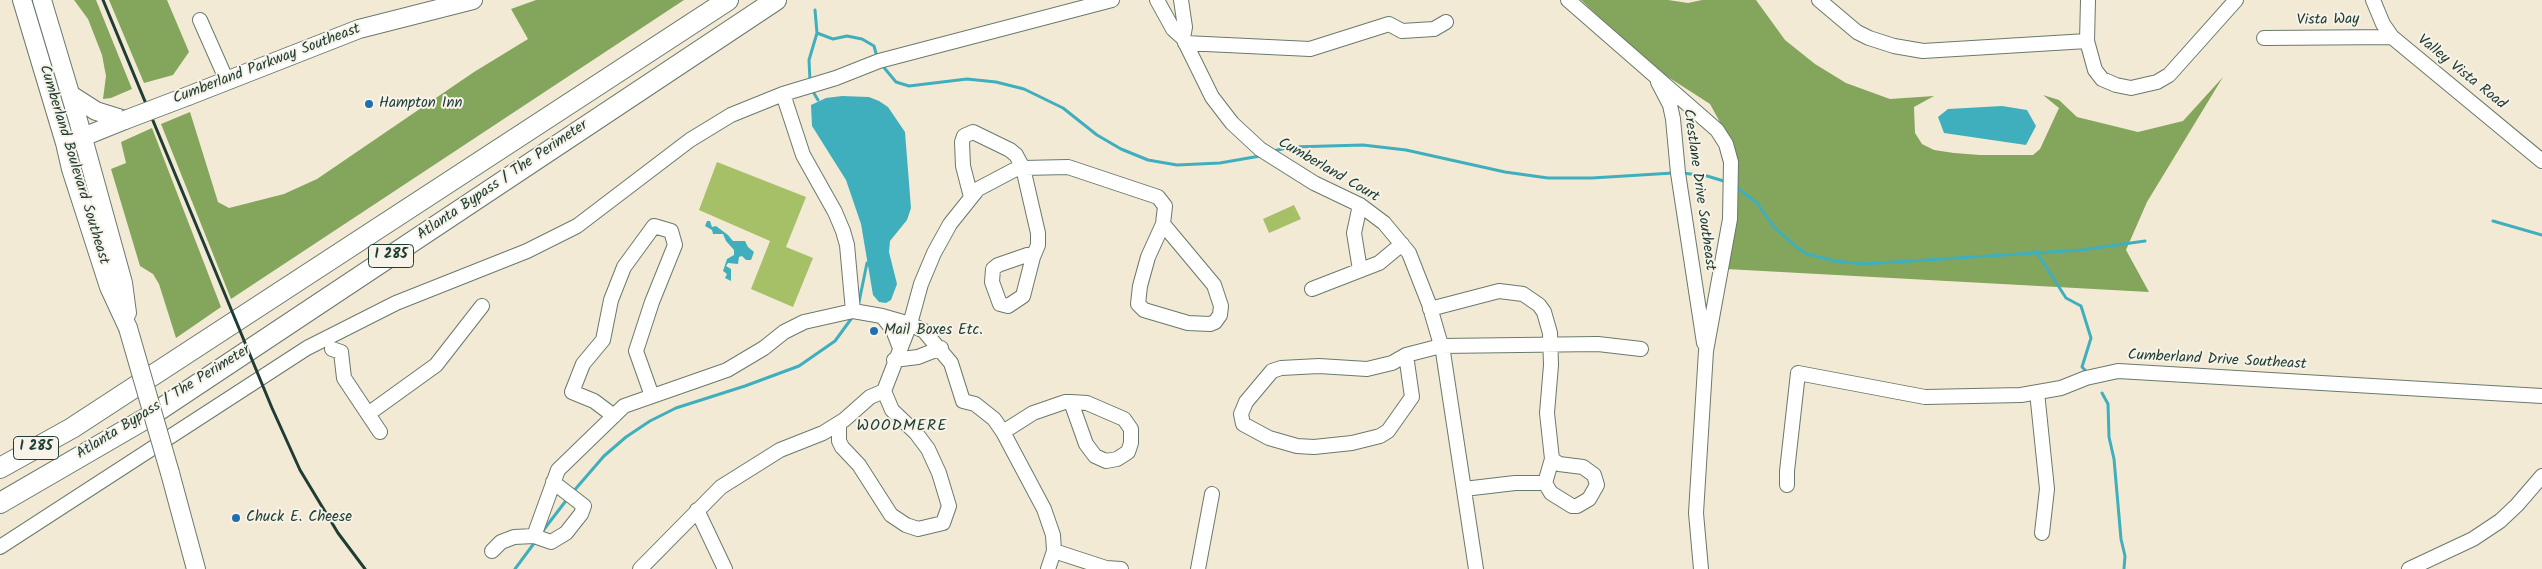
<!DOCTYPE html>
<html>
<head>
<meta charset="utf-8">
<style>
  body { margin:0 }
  canvas { display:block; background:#f3ead5 }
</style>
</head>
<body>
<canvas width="2542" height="569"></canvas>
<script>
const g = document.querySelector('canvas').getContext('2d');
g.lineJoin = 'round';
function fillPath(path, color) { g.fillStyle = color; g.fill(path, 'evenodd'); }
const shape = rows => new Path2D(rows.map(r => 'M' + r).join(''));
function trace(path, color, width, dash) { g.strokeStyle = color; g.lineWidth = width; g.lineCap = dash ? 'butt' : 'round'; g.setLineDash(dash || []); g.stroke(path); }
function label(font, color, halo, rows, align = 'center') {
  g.font = font + ' Kalam,sans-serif'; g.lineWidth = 4; g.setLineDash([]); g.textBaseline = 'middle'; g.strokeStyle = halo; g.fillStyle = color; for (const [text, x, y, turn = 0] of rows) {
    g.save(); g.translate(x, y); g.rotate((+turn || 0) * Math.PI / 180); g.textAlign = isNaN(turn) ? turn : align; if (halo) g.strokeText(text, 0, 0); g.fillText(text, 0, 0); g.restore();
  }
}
fillPath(shape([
  [717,162,806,197,786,247,813,258,793,307,751,289,770,241,699,210],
  [1294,205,1301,219,1269,233,1263,219]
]), '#a5c067');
fillPath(shape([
  [74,0,96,0,132,89,111,98,103,99,106,76,102,55,88,19],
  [109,0,167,0,189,52,173,75,144,83],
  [536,0,684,0,231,299,161,124,190,112,218,202,229,208,284,194,317,179,474,72,528,39,511,9],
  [1581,0,1668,0,1688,3,1702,0,1756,0,1785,40,1815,64,1846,83,1890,99,1934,96,1914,107,1915,133,1922,144,1934,150,1954,153,1980,155,2033,155,2040,149,2059,108,2043,95,2059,100,2077,117,2138,132,2183,121,2223,77,2147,202,2126,250,2149,292,1726,269,1733,146,1710,104,1651,66],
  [152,128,221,307,176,338,159,284,153,274,140,266,111,169,126,163,121,142]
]), '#84a65c');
fillPath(shape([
  [842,96,869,97,879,101,888,107,905,132,911,208,907,220,890,241,889,252,897,284,891,300,886,303,879,302,873,295,861,224,846,180,812,126,811,105,826,98],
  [2002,106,2027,110,2036,126,2026,145,1944,133,1938,117,1948,109],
  [707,221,710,221,712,227,716,226,728,235,733,241,745,241,748,247,754,252,751,260,746,260,742,256,739,257,738,264,728,263,726,266,731,269,731,281,725,278,727,274,723,271,727,259,734,255,734,250,726,241,723,234,713,234,712,230,705,226]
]), '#40afbd');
trace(shape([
  [817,33,833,39,847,36,862,39,874,46,877,57],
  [881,64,896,82,909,86,967,79,996,82,1024,89,1063,108,1097,135,1121,149,1148,160,1177,165,1220,163,1260,156],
  [810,81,809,60,817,33,815,10],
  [812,90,818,100],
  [1273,151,1291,147,1363,145,1406,150,1505,172,1548,178,1592,178,1673,173],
  [1682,173,1707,176,1727,182],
  [1735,186,1757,203,1774,227,1795,246,1807,254,1835,261,1864,264,2081,250,2145,241],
  [2493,221,2542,235],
  [2036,251,2066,298,2081,306,2091,338,2082,367,2085,370],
  [859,302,867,263],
  [2102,393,2108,404,2109,437,2114,459,2121,539,2125,556,2124,569],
  [572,493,604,456,626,437,650,421,676,408,745,386,799,366,835,341,854,315],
  [542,532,568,498],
  [515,569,535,542]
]), '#40afbd', 3);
const minor = shape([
  [1157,0,1173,29,1183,38,1212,97,1232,123,1260,149,1314,183,1360,205,1384,223,1409,253,1429,304,1443,352,1476,569],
  [1181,0,1185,27,1183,38],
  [1568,0,1717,130,1726,144,1731,162,1730,219,1706,351,1696,513,1701,569],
  [1819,0,1857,32,1869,38,1894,46,1923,51,2087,41],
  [2088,0,2087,41,2095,70,2102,79,2116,85,2131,88,2157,82,2169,75,2236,0],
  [2373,0,2383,24,2392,37,2542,161],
  [200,20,227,81],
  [2264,38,2392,37],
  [1185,43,1310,49,1389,24,1402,31,1434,29,1446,22],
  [1658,82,1670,105,1673,119,1678,173,1704,343],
  [783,94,803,155,835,212,843,231,847,245,853,311,882,316,910,324,924,331,951,363,963,401,975,404,994,419,1003,432,1044,509,1053,535,1054,551,1106,568,1121,569],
  [971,197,963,166,962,142,964,136,973,132,1010,150,1016,155,1023,168,1038,233,1038,245,1033,257],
  [1360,205,1354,233,1360,270],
  [1163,224,1214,285,1221,306,1220,315,1215,322,1210,324,1188,323,1144,310,1138,304,1140,286,1148,257,1163,224],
  [1027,255,1033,257,1023,296,1008,306,1000,304,992,282,993,269,998,265,1027,255],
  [1312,289,1379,263,1402,244],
  [1430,309,1499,291,1523,294,1539,305,1544,312,1550,333,1551,365,1547,413,1552,459,1559,464,1583,467,1594,475,1597,485,1589,499,1577,506,1572,506,1551,493,1545,483,1552,459],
  [882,316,893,330,900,348],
  [332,349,341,352,344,378,380,432],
  [1406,355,1412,397,1388,431,1380,436,1352,443,1314,447,1297,446,1269,438,1243,424,1241,414,1246,402,1272,371,1281,368,1319,366,1367,369,1392,363,1406,355],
  [1406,355,1441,346,1598,344,1641,349],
  [894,360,918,357,941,348],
  [2037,392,2047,489,2042,533],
  [1071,402,1087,403,1124,419,1131,429,1131,443,1128,452,1117,459,1106,461,1095,456,1086,444,1071,402],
  [368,414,436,365,482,306],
  [614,416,594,401,572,392,583,364,603,340,611,300,624,267,654,226,671,231,675,245,652,302,636,351,652,396],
  [839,423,839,441,842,447,859,465,891,515,906,525,918,529,943,523,949,506,939,473,928,449,916,433,892,410,884,391],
  [1003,432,1033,413,1065,402,1071,402],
  [1787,485,1787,471,1798,373,1925,397,2021,395,2061,388,2086,378,2118,371,2542,396],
  [1464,489,1515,483,1545,483],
  [697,510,725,569],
  [534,536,558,470,624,406,727,370,764,348,784,332,804,322,853,311],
  [0,547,307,348,396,303,527,251,577,226,690,140,731,115,783,94,836,78,879,61,1112,0],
  [492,551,501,542,514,537,534,536,551,542,566,533,581,514,584,506,553,482],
  [640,569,721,487,780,450,823,433,844,420,870,397,884,391,910,324,921,284,934,253,950,224,978,189,1014,170,1023,168,1068,167,1158,197,1165,206,1163,224],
  [1048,569,1054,551],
  [1198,569,1212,494],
  [2409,569,2473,539,2500,521,2517,505,2542,476]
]);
const major = shape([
  [22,0,65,143,71,169,109,287,128,328],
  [42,0,78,120,123,283,127,313],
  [71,95,96,111,125,120],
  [188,96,359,29,473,0],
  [73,141,125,120],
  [170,473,196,569]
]);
const highway = shape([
  [0,468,72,428,728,0],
  [0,503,150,416,776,0]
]);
trace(minor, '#697a6c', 16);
trace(major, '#697a6c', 20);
trace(highway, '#697a6c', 22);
trace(minor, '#fff', 14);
trace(major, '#fff', 18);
trace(highway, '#fff', 20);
trace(shape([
  [103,0,272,408,300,470,338,533,365,569]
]), '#1f3d34', 3);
const majorBridge = shape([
  [125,120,188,96],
  [128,328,170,473]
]);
trace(majorBridge, '#697a6c', 20, []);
trace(majorBridge, '#fff', 18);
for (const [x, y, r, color] of [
  [369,104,5,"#1f6fb2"],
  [874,331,5,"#1f6fb2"],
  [236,518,5,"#1f6fb2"]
]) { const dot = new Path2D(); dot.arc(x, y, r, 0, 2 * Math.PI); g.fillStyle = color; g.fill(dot); trace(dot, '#f7f3e8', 2); }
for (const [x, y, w] of [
  [391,256,45],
  [36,448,45]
]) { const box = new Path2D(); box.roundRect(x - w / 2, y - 11.5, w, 23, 4); g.fillStyle = '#f7f3e8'; g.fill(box); trace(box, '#1f3d34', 1); }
label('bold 14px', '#1f3d34', null, [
  ["I 285",391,256],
  ["I 285",36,448]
]);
label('15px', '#1f3d34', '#f7f3e8', [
  ["Vista Way",2328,21,-1],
  ["Cumberland Parkway Southeast",267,65,-21],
  ["Valley Vista Road",2461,73,39],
  ["Cumberland Boulevard Southeast",73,165,73],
  ["Cumberland Court",1328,171,30],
  ["Atlanta Bypass / The Perimeter",503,181,-34],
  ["Crestlane Drive Southeast",1698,190,82],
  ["Cumberland Drive Southeast",2217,361,3],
  ["Atlanta Bypass / The Perimeter",164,403,-32]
]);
label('15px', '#1f3d34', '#f7f3e8', [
  ["Hampton Inn",379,104],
  ["Mail Boxes Etc.",884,331],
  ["Chuck E. Cheese",246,518]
], 'left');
g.letterSpacing = '1px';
label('16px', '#1f3d34', '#f7f3e8', [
  ["WOODMERE",902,427]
]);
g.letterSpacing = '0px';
</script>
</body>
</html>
